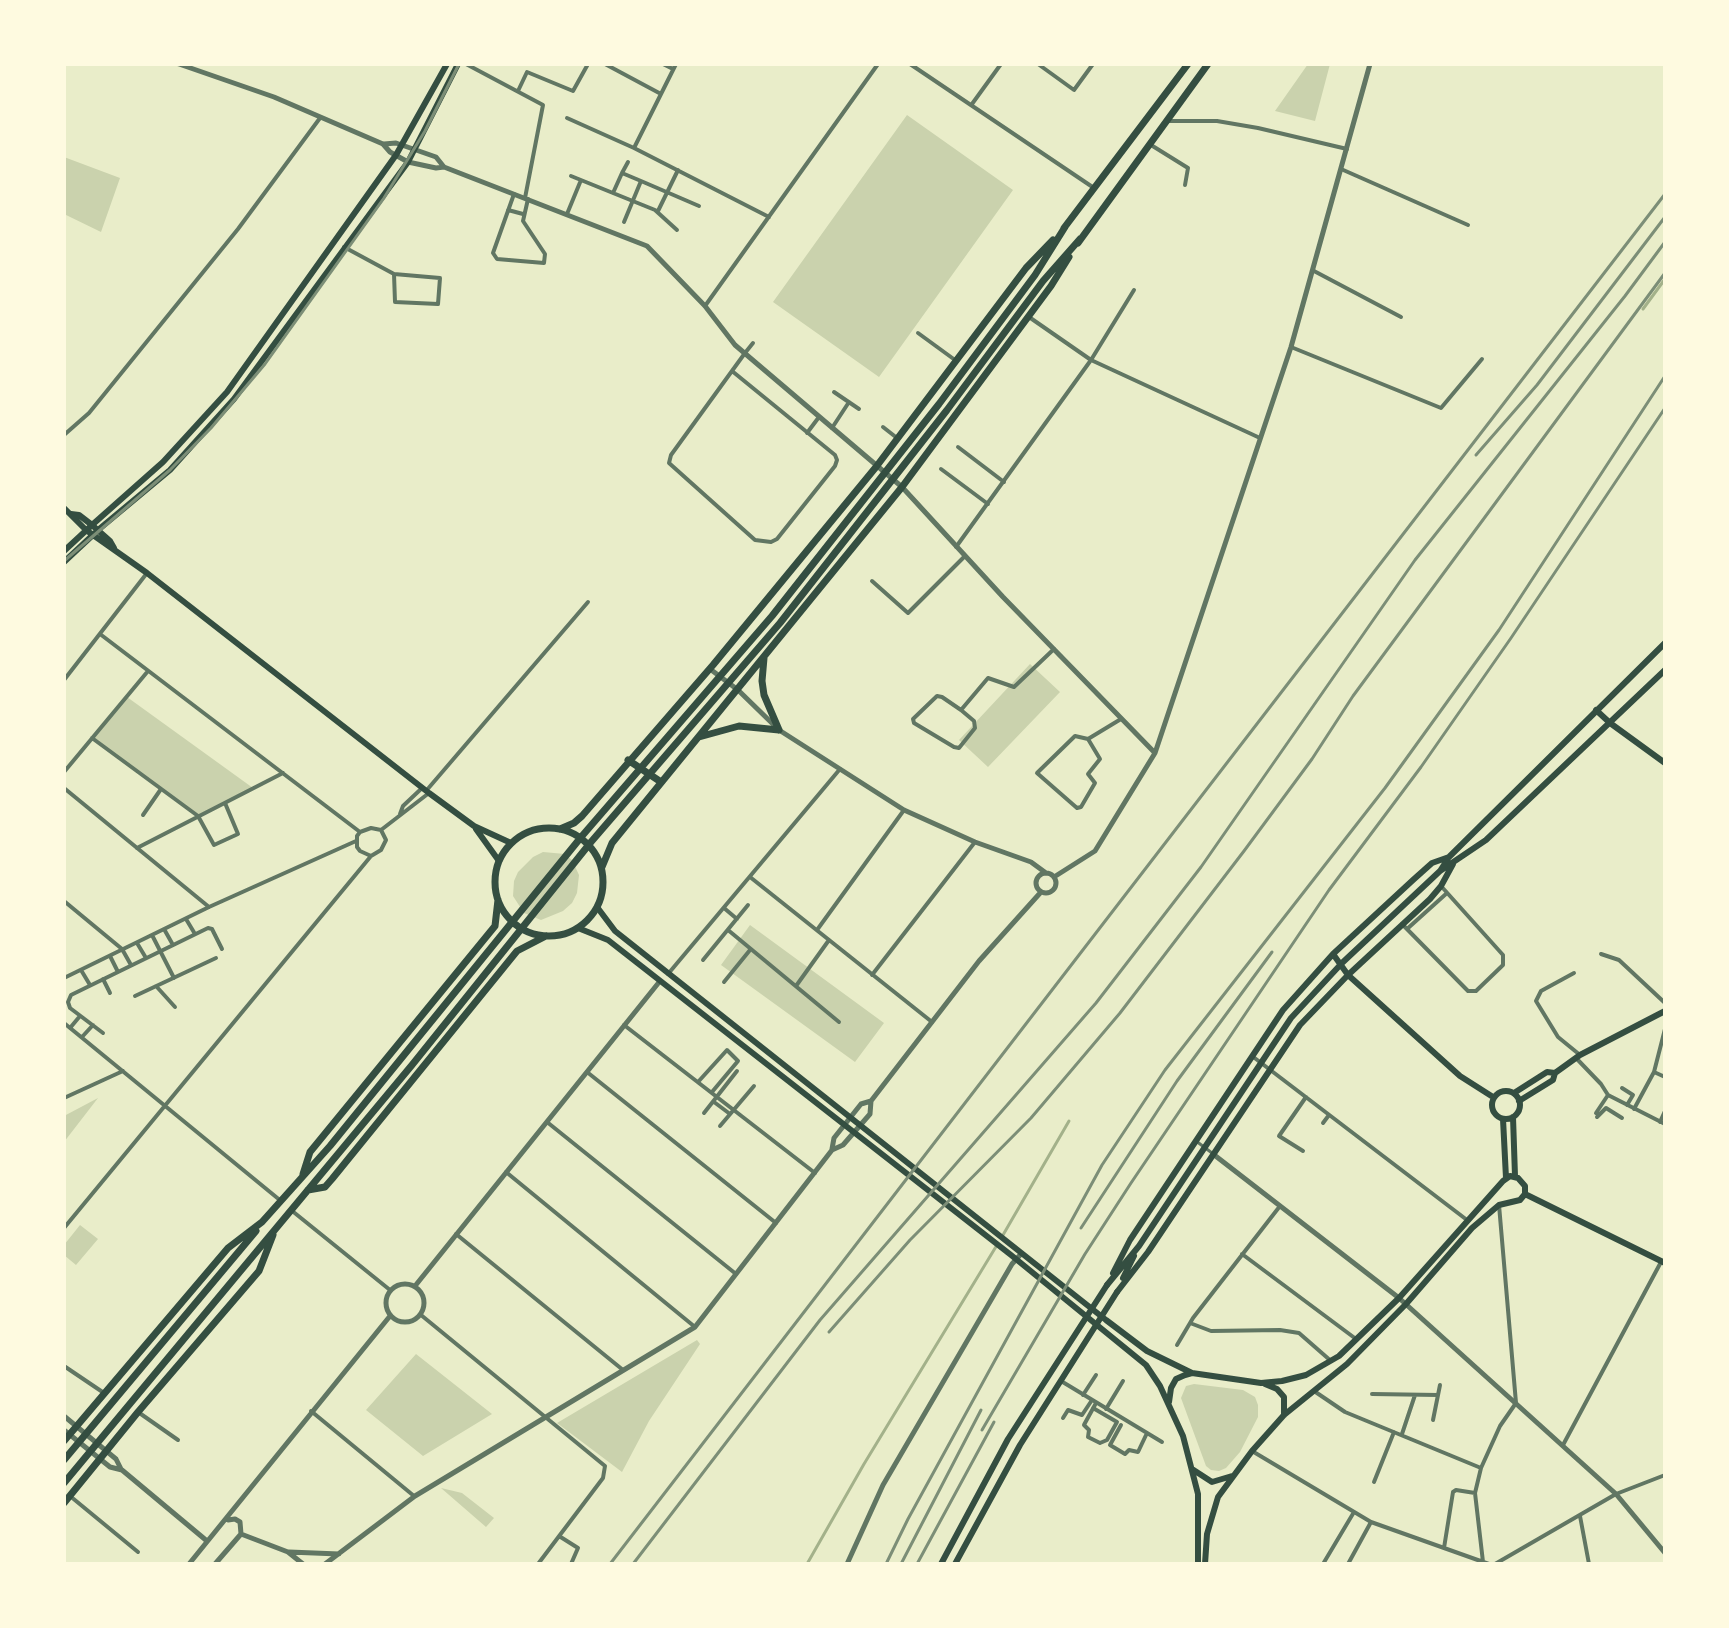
<!DOCTYPE html>
<html>
<head>
<meta charset="utf-8">
<style>
  body { margin:0 }
  #map { position:relative; width:1729px; height:1628px; overflow:hidden; background:#e9edc9; font-family:"Source Serif 4",serif }
  canvas { display:block }
  .frame { position:absolute; inset:0; border:66px solid #fefae0; pointer-events:none }
</style>
</head>
<body>
<div id="map">
<canvas width="1729" height="1628"></canvas>
<div class="frame"></div>
</div>
<script>
const g = document.querySelector('canvas').getContext('2d');
g.lineJoin = 'round';
function fillPath(path, color) { g.fillStyle = color; g.fill(path, 'evenodd'); }
const shape = rows => new Path2D(rows.map(r => 'M' + r).join(''));
function trace(path, color, width, dash) { g.strokeStyle = color; g.lineWidth = width; g.lineCap = dash ? 'butt' : 'round'; g.setLineDash(dash || []); g.stroke(path); }
fillPath(shape([
  [1308,64,1330,64,1315,121,1275,111],
  [907,115,1013,190,879,377,773,302],
  [64,157,120,178,101,232,64,214],
  [1030,664,1060,692,988,767,959,740],
  [127,697,253,788,200,816,93,738],
  [543,852,565,854,572,860,579,875,577,893,572,903,563,911,541,920,524,913,513,896,514,881,518,872,533,857],
  [750,925,884,1023,855,1062,721,965],
  [98,1098,64,1142,64,1116],
  [80,1225,98,1239,76,1265,64,1255,64,1245],
  [697,1340,700,1344,649,1421,622,1472,557,1423],
  [416,1354,492,1414,423,1456,366,1410],
  [1194,1384,1243,1390,1255,1397,1258,1405,1258,1417,1240,1452,1226,1468,1219,1471,1211,1470,1206,1466,1181,1398,1186,1386],
  [441,1488,462,1493,494,1518,486,1527]
]), '#cad2ad');
trace(shape([
  [1643,309,1665,279],
  [1003,1235,1069,1121],
  [807,1564,864,1464,997,1245]
]), '#a3b18a', 3);
trace(shape([
  [1196,1141,1212,1153]
]), '#617663', 3);
trace(shape([
  [466,64,543,105,525,198],
  [605,64,661,94],
  [663,64,673,69],
  [910,64,1094,188],
  [1038,64,1074,90,1093,64],
  [518,91,527,72,573,91,588,64],
  [972,104,1001,64],
  [567,118,634,148,769,217],
  [1168,121,1217,121,1258,128,1347,149],
  [1151,145,1188,168,1185,185],
  [634,148,676,64],
  [1341,169,1468,225],
  [622,173,628,162],
  [571,176,655,210,677,230],
  [641,181,699,206],
  [613,193,622,173,641,181,624,222],
  [514,194,493,253,497,259,544,263,545,254,523,221,528,199],
  [508,210,523,214],
  [658,211,678,170],
  [567,214,581,180],
  [344,247,394,274,440,278,438,304,395,302,394,274],
  [1314,271,1401,317],
  [705,306,878,64],
  [1029,317,1091,360,1260,438],
  [918,333,955,360],
  [1291,347,1441,408,1482,359],
  [732,371,835,455,837,460,835,466,777,539,771,542,755,540,669,463,671,455,745,353,753,343],
  [834,392,859,409],
  [883,427,897,438],
  [832,428,849,402],
  [807,433,819,417],
  [64,435,89,413,238,229,320,118],
  [958,447,1004,482],
  [941,469,988,504],
  [956,547,1091,360,1134,290],
  [872,581,908,613,965,556],
  [100,634,360,832],
  [64,680,147,573],
  [961,710,974,721,975,728,959,748,954,747,914,723,913,719,937,696,942,697,961,710,988,678,1014,687,1054,649],
  [92,738,198,816,214,845,238,834,225,803],
  [1088,739,1100,759,1088,774,1095,783,1081,807,1077,808,1037,773,1075,736,1088,739,1121,719],
  [64,772,148,671],
  [64,788,209,907],
  [426,791,588,602],
  [400,814,403,806,421,789],
  [143,815,161,789],
  [381,830,429,793],
  [360,832,357,836,357,847,360,851,371,856],
  [360,832,371,828,381,830],
  [137,848,283,773],
  [750,877,932,1022],
  [64,901,122,949,131,965],
  [724,908,737,919],
  [186,919,195,934],
  [1402,924,1468,991,1476,991,1503,965,1503,955,1441,886],
  [164,929,173,945],
  [1407,929,1447,893],
  [728,930,839,1022],
  [817,930,904,810],
  [152,935,174,978],
  [137,943,146,958],
  [1601,954,1619,960,1665,1003],
  [110,956,118,972],
  [703,960,748,905],
  [81,970,90,985],
  [1574,973,1541,991,1536,1001,1558,1037,1580,1055],
  [668,974,840,769],
  [872,975,975,842],
  [64,978,209,907,356,841],
  [103,979,110,993],
  [724,982,750,950],
  [156,986,175,1007],
  [796,986,829,940],
  [135,996,216,958],
  [64,1023,281,1201],
  [624,1025,815,1173],
  [70,1028,80,1016],
  [103,1033,70,1008,68,1002,71,995,208,928,212,929,222,949],
  [82,1037,93,1025],
  [1252,1056,1467,1220],
  [1576,1058,1601,1084,1608,1095,1665,1124],
  [587,1072,776,1223],
  [1654,1072,1665,1077],
  [698,1082,727,1050,738,1061,712,1092],
  [1622,1088,1633,1095,1627,1105],
  [64,1098,123,1071],
  [714,1102,730,1114],
  [1634,1109,1654,1072,1665,1029],
  [704,1113,737,1071],
  [1596,1113,1608,1095],
  [1597,1117,1606,1108,1622,1118],
  [547,1122,736,1274],
  [1660,1122,1665,1111],
  [1323,1123,1329,1115],
  [720,1126,754,1086],
  [1303,1151,1279,1136,1306,1097],
  [506,1172,695,1327],
  [291,1210,390,1290],
  [64,1228,371,856,381,850,386,840,381,830],
  [456,1234,623,1370],
  [1242,1254,1356,1339],
  [421,1315,605,1466,603,1478,538,1564],
  [1190,1323,1211,1331,1280,1330,1299,1333,1331,1361],
  [1177,1345,1193,1318,1280,1206],
  [64,1366,104,1393],
  [1061,1381,1162,1442],
  [1314,1391,1345,1412,1481,1468],
  [1372,1394,1438,1395],
  [1083,1395,1096,1375],
  [1093,1408,1117,1422,1107,1440,1100,1443,1088,1437,1089,1430,1084,1425,1085,1423,1096,1403],
  [1106,1409,1123,1381],
  [311,1411,414,1496],
  [138,1412,178,1440],
  [1063,1418,1068,1410,1082,1415,1092,1400],
  [1433,1420,1440,1385],
  [1121,1425,1110,1445,1125,1454,1129,1450,1138,1452,1147,1433],
  [1402,1434,1415,1395],
  [1563,1445,1661,1262],
  [1252,1451,1371,1522,1489,1564],
  [1374,1482,1394,1432],
  [70,1496,138,1552],
  [1580,1516,1589,1564],
  [559,1536,578,1548,571,1564],
  [1444,1548,1453,1492,1456,1490,1475,1493],
  [1483,1562,1475,1493,1481,1468,1500,1426,1516,1403,1499,1205],
  [1323,1564,1354,1512],
  [1348,1564,1371,1522],
  [1495,1564,1616,1494,1665,1475]
]), '#617663', 4);
trace(shape([
  [179,64,274,97,383,144,390,152,408,162,436,168,444,167,647,246,705,306,735,345,902,487,1003,597,1155,753],
  [384,144,396,143,436,157,444,167],
  [710,669,738,690,779,730,904,810,975,842,1031,862,1046,873],
  '1036 883a10 10 0 1 1 20 0a10 10 0 1 1-20 0Z',
  [1054,877,1095,851,1155,753,1291,347,1370,64],
  [832,1149,834,1138,861,1104,871,1101],
  [1213,1154,1399,1298,1616,1494,1665,1553],
  '386 1303a19 19 0 1 1 38 0a19 19 0 1 1-38 0Z',
  [415,1286,660,981],
  [64,1416,116,1459,121,1469],
  [64,1430,110,1467,122,1470,207,1541],
  [228,1520,235,1519,240,1522,241,1534],
  [241,1534,288,1552,303,1564],
  [289,1552,339,1554],
  [189,1564,390,1316],
  [215,1564,241,1534],
  [325,1564,415,1496,695,1327,832,1150,843,1145,870,1114,871,1101,979,961,1041,892],
  [847,1564,883,1485,1012,1264,1021,1254]
]), '#617663', 5);
trace(shape([
  [64,508,86,530],
  [71,514,79,515,92,525,163,462,227,392,396,155,447,64],
  [98,530,170,470,234,399,408,162,458,64],
  [1596,710,1610,723,1665,763],
  [1514,1093,1547,1072,1555,1073],
  [1519,1101,1553,1080,1555,1073,1580,1055,1665,1011],
  [941,1564,1008,1439,1107,1285],
  [955,1564,1020,1445,1117,1292]
]), '#344e41', 6);
trace(shape([
  [86,530,147,573,429,793,474,826,511,843],
  [64,551,92,525,110,541,114,548],
  [64,562,95,533],
  [476,829,499,861],
  [1440,871,1449,857,1665,643],
  [597,907,615,931,1106,1320,1147,1351,1192,1373],
  [578,928,608,940,1011,1255,1146,1365,1160,1386,1183,1436,1198,1494,1198,1564],
  [1333,954,1348,975,1460,1076,1493,1097],
  '1492 1105a14 14 0 1 1 28 0a14 14 0 1 1-28 0Z',
  [1513,1117,1515,1176],
  [1503,1119,1506,1178],
  [1525,1194,1665,1263],
  [1113,1273,1130,1240,1283,1010,1333,954,1413,880,1432,863,1449,857],
  [1123,1278,1134,1256],
  [1107,1285,1139,1246,1291,1018,1342,963,1440,871,1486,840,1665,670],
  [1117,1292,1148,1252,1300,1025,1348,975,1430,899,1441,886,1453,864],
  [1265,1384,1277,1389,1284,1397,1284,1415],
  [1169,1402,1171,1388,1176,1379,1185,1375,1192,1373,1261,1383,1282,1381,1306,1375,1339,1356,1399,1298,1503,1181,1510,1176,1518,1178,1525,1186,1525,1194],
  [1192,1469,1212,1482,1232,1476],
  [1205,1564,1207,1534,1218,1497,1252,1451,1284,1415,1347,1364,1406,1304,1472,1228,1499,1205,1520,1200,1525,1194]
]), '#344e41', 6);
trace(shape([
  [1064,228,1188,64],
  [1078,243,1208,64],
  [764,658,762,681,764,695,779,730],
  [699,737,739,726,779,730],
  [628,760,661,782],
  '495 882a54 54 0 1 1 108 0a54 54 0 1 1-108 0Z',
  [560,829,574,823,582,816,713,665,876,467,1026,268,1053,240],
  [602,867,612,843,902,487,1051,286,1069,257],
  [303,1174,310,1152,495,926,498,900],
  [308,1190,325,1187,332,1179,517,951,546,936],
  [64,1441,228,1248,262,1222,330,1146,582,836,772,616,939,404,1035,275,1065,227],
  [64,1460,256,1231],
  [64,1483,412,1065,591,842,780,623,947,410,1043,281,1080,239],
  [64,1503,138,1412,259,1271,273,1235]
]), '#344e41', 7);
trace(shape([
  [1476,455,1537,385,1665,217],
  [64,561,170,470,211,428,265,364,384,198,425,131,459,64],
  [1081,1228,1177,1081,1272,952],
  [829,1332,910,1240,1031,1118,1120,1013,1244,851,1312,759,1353,696,1665,273],
  [982,1430,1085,1254,1131,1183,1329,890,1421,767,1511,638,1665,408],
  [610,1564,1665,194],
  [633,1564,820,1320,1096,1003,1201,867,1415,560,1625,296,1665,242],
  [886,1564,908,1519,1102,1165,1165,1070,1385,788,1499,630,1665,376],
  [901,1564,981,1410],
  [917,1564,994,1422]
]), '#7c8e77', 3);
</script>
</body>
</html>
